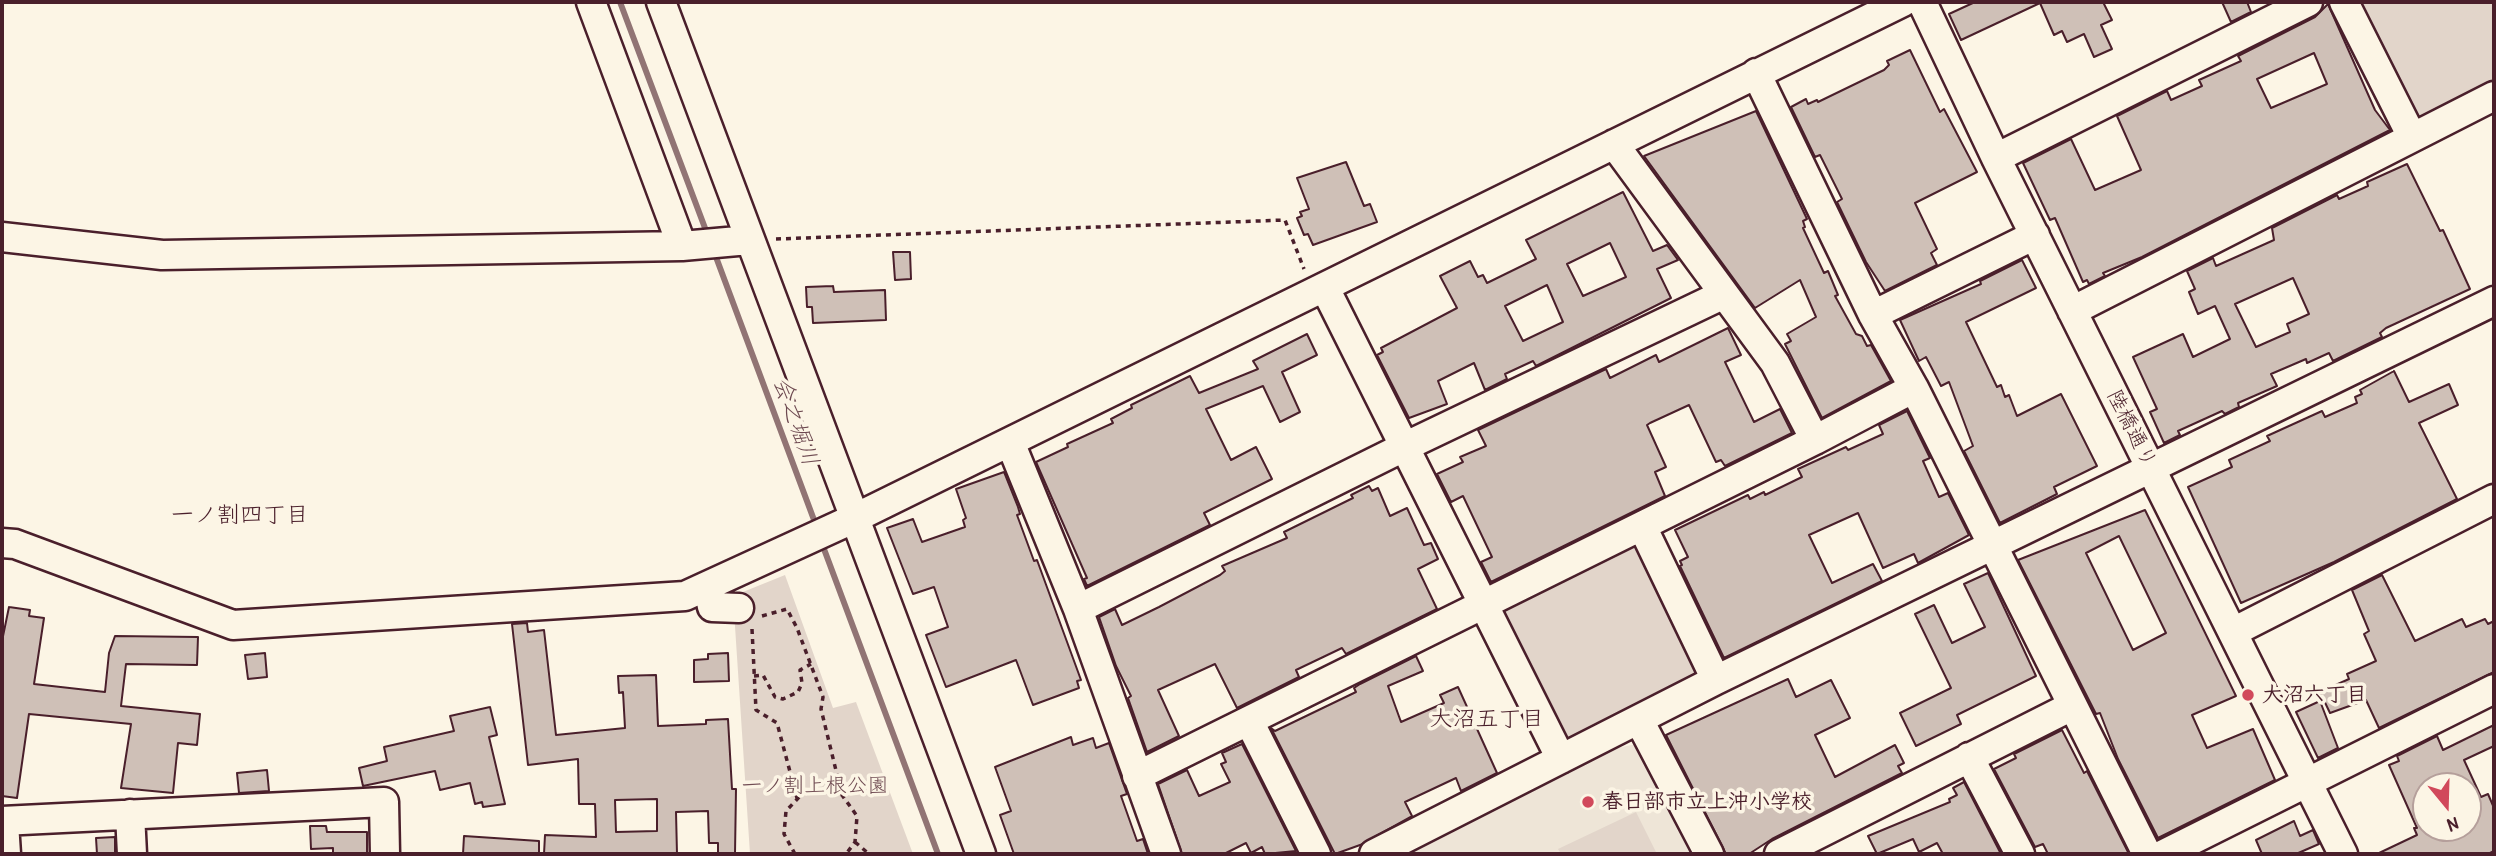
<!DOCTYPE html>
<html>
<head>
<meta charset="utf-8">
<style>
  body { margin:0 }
  #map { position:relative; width:2496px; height:856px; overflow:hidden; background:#fcf5e5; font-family:"Patrick Hand",sans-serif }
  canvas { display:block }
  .frame { position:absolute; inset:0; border:4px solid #4a1f2b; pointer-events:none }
  .north { position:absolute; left:2412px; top:772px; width:70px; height:70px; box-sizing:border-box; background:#fcf5e5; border:2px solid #b59f9b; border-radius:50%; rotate:161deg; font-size:19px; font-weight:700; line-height:28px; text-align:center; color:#4a1f2b }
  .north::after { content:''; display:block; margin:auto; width:24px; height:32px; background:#d1495b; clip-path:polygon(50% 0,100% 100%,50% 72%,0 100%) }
</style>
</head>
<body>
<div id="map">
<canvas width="2496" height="856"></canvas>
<div class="frame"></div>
<div class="north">N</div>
</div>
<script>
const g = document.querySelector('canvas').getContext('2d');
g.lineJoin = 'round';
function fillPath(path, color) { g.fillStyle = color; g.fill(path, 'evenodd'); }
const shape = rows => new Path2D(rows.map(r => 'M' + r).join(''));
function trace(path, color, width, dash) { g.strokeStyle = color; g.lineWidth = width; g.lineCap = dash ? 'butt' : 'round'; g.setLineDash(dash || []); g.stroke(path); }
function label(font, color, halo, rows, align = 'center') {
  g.font = font + ' "Patrick Hand","Klee One",sans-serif'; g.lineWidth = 7; g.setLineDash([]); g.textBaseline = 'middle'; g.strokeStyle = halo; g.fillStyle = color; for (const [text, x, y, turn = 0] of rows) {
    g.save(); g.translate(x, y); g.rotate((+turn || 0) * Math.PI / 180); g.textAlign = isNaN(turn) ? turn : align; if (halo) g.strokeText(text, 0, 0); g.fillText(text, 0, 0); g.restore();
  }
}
fillPath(shape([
  [1636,744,1695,854,1404,854,1613,749]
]), '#eee5d7');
fillPath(shape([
  [2355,2,2494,2,2494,83,2417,121],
  [1637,543,1706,677,1566,745,1501,612],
  [785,575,833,708,856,702,913,854,750,854,733,596],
  [1636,812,1657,854,1561,854,1558,849]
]), '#e2d5ca');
trace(shape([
  [620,2,708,236],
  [713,249,817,528],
  [821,541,938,854]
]), '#917474', 6);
const building = shape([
  [1975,2,2103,2,2112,20,2101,25,2112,49,2094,57,2084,34,2067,42,2062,31,2054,35,2040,3,1961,40,1949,14,1975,2],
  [2222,2,2247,2,2251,12,2231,22,2222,2],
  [2328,4,2375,110,2390,130,2142,257,2103,273,2105,276,2089,284,2087,280,2083,282,2055,218,2050,220,2023,163,2071,139,2095,190,2141,170,2117,116,2167,91,2171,100,2202,86,2199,80,2241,61,2238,56,2315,17,2328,4],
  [2314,53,2327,84,2271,108,2257,79,2314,53],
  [1910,50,1940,112,1944,109,1977,172,1915,203,1937,249,1931,253,1937,265,1885,291,1866,262,1837,202,1842,199,1820,155,1815,157,1791,107,1806,99,1808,104,1817,100,1818,102,1884,70,1889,65,1887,61,1910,50],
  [1756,111,1807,219,1803,221,1805,227,1803,228,1824,273,1828,271,1838,295,1835,296,1856,334,1862,336,1867,346,1871,345,1891,381,1822,418,1785,344,1791,341,1787,334,1816,317,1800,280,1755,308,1644,156,1756,111],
  [1346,162,1364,206,1370,204,1377,222,1313,245,1308,234,1304,235,1297,218,1302,216,1300,212,1309,209,1297,178,1346,162],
  [2407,164,2440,231,2443,230,2470,289,2386,328,2380,333,2382,337,2333,361,2329,353,2307,363,2306,359,2271,374,2277,386,2238,403,2239,407,2225,414,2222,411,2178,431,2180,435,2164,443,2150,412,2157,409,2133,357,2183,334,2193,357,2230,339,2215,306,2198,314,2189,292,2195,289,2187,271,2213,258,2216,266,2274,240,2272,228,2337,195,2339,199,2368,186,2367,182,2407,164],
  [2293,278,2309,314,2287,324,2290,332,2256,347,2235,304,2293,278],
  [1623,192,1653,251,1667,245,1678,260,1657,269,1671,298,1536,366,1533,361,1505,374,1507,379,1485,390,1474,363,1438,381,1447,404,1409,418,1377,355,1383,352,1381,348,1457,308,1440,276,1470,261,1478,277,1483,275,1487,283,1536,259,1526,240,1623,192],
  [1610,243,1626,277,1583,296,1567,264,1610,243],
  [1547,285,1563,322,1523,341,1505,306,1547,285],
  [893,252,910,252,911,279,895,280,893,252],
  [2022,260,2036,288,1966,322,1997,387,2001,385,2005,397,2009,395,2017,416,2061,394,2097,466,2054,487,2057,494,2000,523,1964,451,1973,446,1949,382,1941,386,1926,357,1919,361,1900,320,1981,284,1980,281,2022,260],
  [833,286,834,292,885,290,886,320,813,323,812,307,807,307,806,287,833,286],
  [1728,328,1741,355,1725,362,1754,422,1780,409,1792,433,1725,466,1721,460,1716,462,1689,405,1650,423,1647,425,1666,467,1655,472,1665,496,1491,582,1481,562,1492,557,1463,496,1451,502,1437,474,1463,462,1460,457,1486,446,1478,430,1606,369,1610,378,1656,355,1659,362,1728,328],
  [1307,334,1317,355,1282,372,1300,412,1280,422,1263,386,1206,409,1231,460,1256,447,1272,479,1204,513,1210,525,1087,586,1084,579,1087,578,1036,462,1068,447,1067,444,1113,423,1111,419,1132,408,1131,405,1190,376,1199,393,1258,369,1253,361,1307,334],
  [2394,371,2409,402,2449,384,2458,405,2419,423,2457,499,2334,562,2241,603,2188,487,2232,467,2229,460,2270,441,2267,436,2322,411,2325,417,2357,403,2355,397,2362,394,2360,390,2394,371],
  [1907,411,1930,458,1923,461,1939,497,1948,493,1969,535,1918,563,1914,554,1883,568,1858,513,1809,535,1832,583,1873,564,1882,581,1724,658,1680,566,1682,565,1680,561,1688,557,1675,530,1748,495,1750,499,1764,492,1765,495,1802,477,1798,469,1846,447,1848,450,1883,434,1879,425,1907,411],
  [1004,472,1018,507,1020,514,1017,515,1034,561,1037,560,1081,680,1077,681,1079,688,1033,705,1016,660,946,687,926,635,948,627,934,587,913,594,887,528,913,519,922,542,965,527,963,520,966,518,956,489,1004,472],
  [1369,486,1372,491,1378,488,1390,516,1407,508,1424,545,1431,543,1438,559,1418,569,1437,609,1346,654,1342,648,1296,670,1299,677,1237,708,1215,664,1158,690,1179,736,1147,752,1128,698,1131,696,1116,666,1099,617,1115,609,1122,625,1159,607,1220,575,1225,571,1222,566,1287,538,1284,532,1353,498,1351,495,1369,486],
  [2145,510,2236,696,2192,715,2207,748,2253,729,2275,780,2158,838,2118,759,2100,713,2096,714,2018,560,2145,510],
  [2119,536,2166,633,2133,650,2086,553,2119,536],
  [1988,573,2036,676,1957,715,1961,724,1916,746,1900,713,1951,688,1915,614,1934,605,1952,643,1985,627,1964,584,1988,573],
  [2382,575,2415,641,2462,619,2466,627,2485,619,2488,624,2494,621,2494,672,2379,728,2366,700,2330,713,2320,692,2349,679,2347,674,2376,661,2364,634,2369,631,2352,590,2382,575],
  [9,607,30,610,29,616,44,618,34,684,105,692,109,653,115,636,198,637,197,665,126,664,121,706,200,714,197,745,178,743,173,793,121,788,131,724,29,714,17,798,2,796,2,641,9,607],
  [527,623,528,632,544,630,556,735,625,728,623,692,619,693,618,676,656,675,658,726,706,724,706,720,728,719,732,789,736,789,735,854,718,854,718,843,709,843,708,811,676,812,677,854,544,854,545,835,596,837,595,804,579,804,578,759,528,765,512,624,527,623],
  [657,799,657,831,616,832,615,800,657,799],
  [265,653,267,677,248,679,245,655,265,653],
  [728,653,729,681,694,682,694,660,708,659,708,654,728,653],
  [1416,656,1423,671,1388,686,1401,722,1444,703,1440,695,1458,687,1497,773,1461,791,1456,778,1405,802,1412,816,1360,845,1335,854,1271,728,1275,731,1356,692,1354,688,1360,684,1416,656],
  [1788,679,1796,697,1831,680,1850,718,1815,735,1835,777,1895,745,1904,763,1898,766,1902,773,1772,839,1749,854,1726,854,1666,735,1788,679],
  [2320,701,2338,748,2318,758,2296,712,2320,701],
  [490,707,497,735,489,737,505,804,483,807,482,802,475,804,470,783,440,790,435,771,363,786,359,768,387,761,384,747,454,731,450,716,490,707],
  [2494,725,2494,746,2464,760,2481,797,2488,794,2494,808,2494,851,2488,854,2377,854,2417,835,2414,828,2417,828,2389,765,2399,761,2397,756,2437,736,2443,750,2494,725],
  [2426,786,2468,786,2468,828,2426,828,2426,786],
  [2062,730,2084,773,2087,771,2129,854,2048,854,2043,844,2035,847,1994,769,2016,758,2014,754,2062,730],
  [1071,737,1073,745,1093,738,1096,748,1109,743,1127,794,1121,796,1137,841,1143,839,1148,854,1014,854,1000,815,1011,811,995,767,1071,737],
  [1242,744,1296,851,1265,854,1262,847,1251,853,1246,843,1224,854,1182,854,1158,784,1187,770,1199,796,1230,782,1221,764,1226,762,1222,753,1242,744],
  [267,770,269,791,239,793,237,773,267,770],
  [1964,782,2001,854,1943,854,1937,843,1919,852,1913,839,1877,854,1868,836,1950,802,1949,799,1957,795,1953,788,1964,782],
  [2294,821,2300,836,2313,830,2319,844,2296,854,2262,854,2256,840,2294,821],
  [310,826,326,826,327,832,367,832,367,853,333,854,333,848,311,849,310,826],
  [464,836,539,841,539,854,463,854,464,836],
  [115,837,115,854,97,854,96,838,115,837]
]);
fillPath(building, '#cfc0b7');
trace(building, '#4a1f2b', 2);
const minor = shape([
  [591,2,682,246],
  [661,2,981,854],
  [1922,2,1996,158,2343,854],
  [2344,2,2412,137],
  [1756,73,1873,315,1914,388,2147,854],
  [1614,144,1775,363,1815,440],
  [1996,158,2308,2],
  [2,237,162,255,682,246,749,240],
  [1325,288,1561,759],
  [2072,311,2494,96],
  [1873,315,2035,235],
  [1010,442,1078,609,1166,854],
  [1642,526,1716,680],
  [2,543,15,544,233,625,685,596,855,518,1903,2],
  [708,586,712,607,739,608],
  [1078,609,1404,447,1722,295],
  [2233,632,2494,499],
  [1639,720,1709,854],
  [1249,721,1316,854],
  [1969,757,2020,854],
  [1137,776,1815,440,1914,388],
  [130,814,132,854],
  [2,821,384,802,385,854],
  [4,823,6,854],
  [1374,854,1716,680,2494,301],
  [1779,854,2072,706],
  [2164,854,2494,689]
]);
trace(minor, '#4a1f2b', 33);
trace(shape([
  [776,239,1285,220,1304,269],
  [762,616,787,609,797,628,823,697,821,709,842,795],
  [752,629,756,710,777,723,797,798],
  [754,676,763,675,775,697,783,699,798,692,802,683,800,670,811,664],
  [855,842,869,854],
  [795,854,784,834,786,811,804,792,817,789,842,795,857,816,855,842,846,854]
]), '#4a1f2b', 3.5, [5, 5]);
trace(minor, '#fcf5e5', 28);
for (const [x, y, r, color] of [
  [2248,695,7,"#d1495b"],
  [1588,802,7,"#d1495b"]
]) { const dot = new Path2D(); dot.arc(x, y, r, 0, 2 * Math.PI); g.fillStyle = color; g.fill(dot); trace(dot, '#fcf5e5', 2.5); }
label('21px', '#4a1f2b', '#fcf5e5', [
  ["陸橋通り",2131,429,63]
]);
label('bold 21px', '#4a1f2b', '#fcf5e5', [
  ["大沼六丁目",2262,695],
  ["春日部市立上沖小学校",1602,802]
], 'left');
label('21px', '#704c53', '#fcf5e5', [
  ["一ノ割上根公園",815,786]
]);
label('italic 23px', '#6d4950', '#fcf5e5', [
  ["会之堀川",795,422,70]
]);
label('23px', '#4a1f2b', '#fcf5e5', [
  ["一ノ割四丁目",240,516],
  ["大沼五丁目",1487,720]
]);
</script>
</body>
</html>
